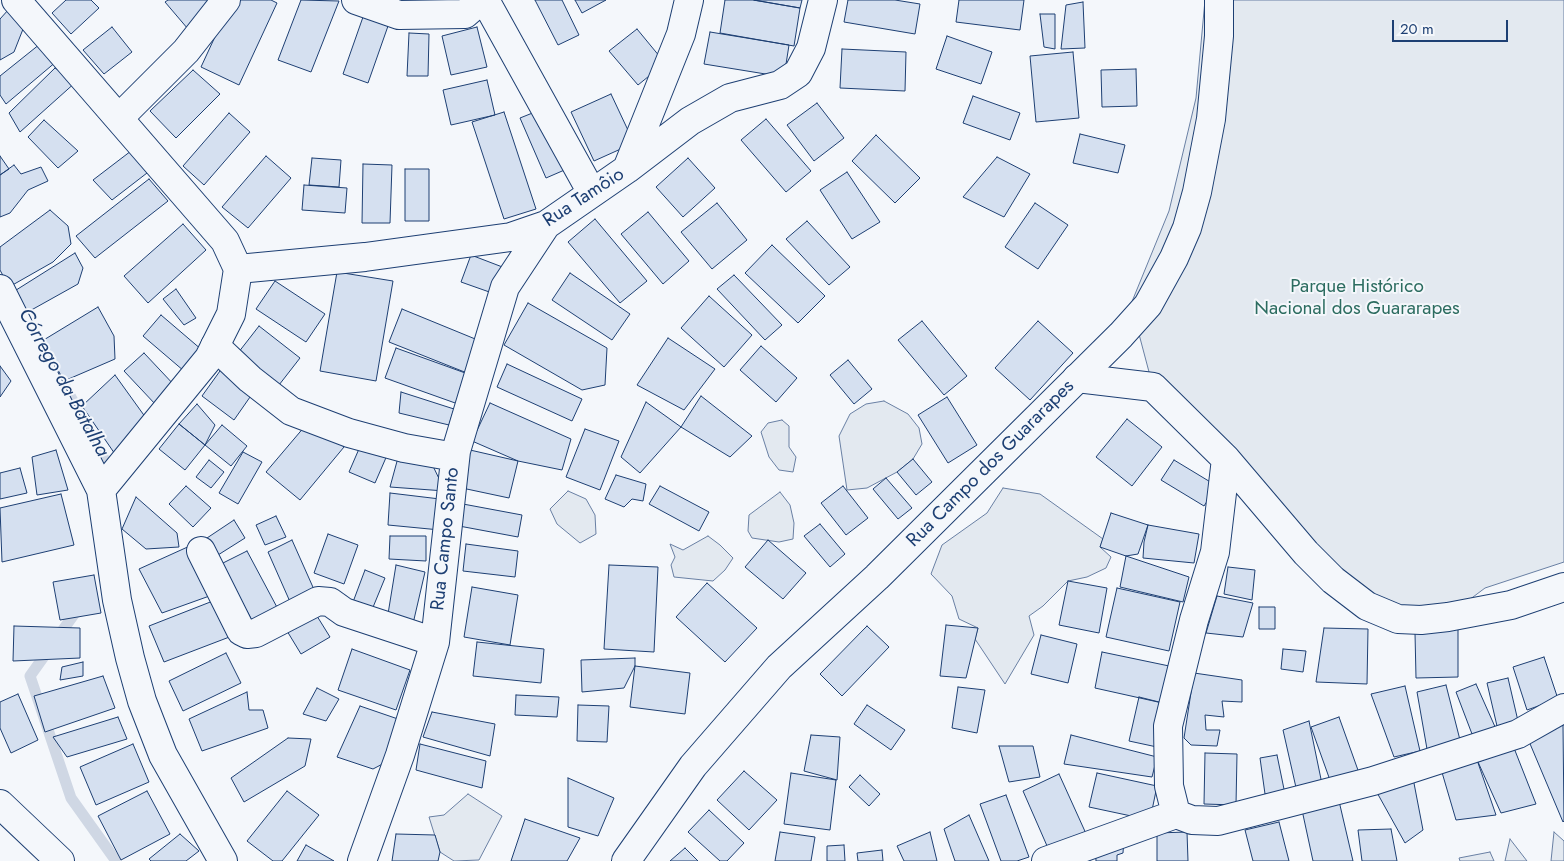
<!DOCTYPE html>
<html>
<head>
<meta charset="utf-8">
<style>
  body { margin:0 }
  #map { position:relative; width:1564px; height:861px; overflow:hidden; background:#f4f7fb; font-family:Jost,sans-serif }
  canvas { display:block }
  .scale { position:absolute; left:1392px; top:20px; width:116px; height:22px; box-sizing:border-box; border:2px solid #1d3f73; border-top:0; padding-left:6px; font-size:15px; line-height:18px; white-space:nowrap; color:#1d3f73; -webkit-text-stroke:4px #f4f7fb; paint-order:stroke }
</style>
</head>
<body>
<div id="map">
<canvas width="1564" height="861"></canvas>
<div class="scale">20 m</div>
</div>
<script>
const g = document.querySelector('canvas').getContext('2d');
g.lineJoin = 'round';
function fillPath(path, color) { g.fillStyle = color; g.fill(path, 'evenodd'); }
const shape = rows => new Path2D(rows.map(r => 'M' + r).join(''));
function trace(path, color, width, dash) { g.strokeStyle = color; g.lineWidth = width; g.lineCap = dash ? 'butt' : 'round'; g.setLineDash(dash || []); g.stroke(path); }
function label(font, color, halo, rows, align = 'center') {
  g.font = font + ' Jost,sans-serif'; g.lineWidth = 4; g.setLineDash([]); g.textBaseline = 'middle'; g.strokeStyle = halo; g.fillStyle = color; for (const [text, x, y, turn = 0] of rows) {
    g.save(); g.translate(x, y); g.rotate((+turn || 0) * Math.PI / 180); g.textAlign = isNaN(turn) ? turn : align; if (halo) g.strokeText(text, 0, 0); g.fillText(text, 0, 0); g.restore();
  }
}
const green = shape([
  [1205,0,1564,0,1564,562,1485,588,1449,615,1390,604,1347,586,1153,387,1131,304,1169,211,1196,98,1205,0],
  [884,401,908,414,919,428,922,444,913,459,897,472,867,488,847,490,839,436,850,414,866,404,884,401],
  [782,420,789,426,789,447,796,457,793,472,779,470,769,457,761,432,768,423,782,420],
  [1003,488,1040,494,1103,539,1100,547,1111,557,1106,568,1087,577,1068,581,1043,606,1029,616,1034,635,1005,684,975,639,978,628,959,619,952,596,931,574,942,545,987,513,1003,488],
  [568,491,586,499,595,515,596,534,580,543,557,524,550,509,568,491],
  [780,492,790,505,794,523,793,539,779,542,752,538,748,531,749,515,780,492],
  [708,536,720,545,733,558,725,570,713,581,674,577,671,565,675,557,670,544,683,550,708,536],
  [468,794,502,816,479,860,454,861,440,852,429,817,444,815,468,794],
  [1554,832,1564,841,1564,861,1551,861,1554,832],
  [1510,839,1527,861,1505,861,1510,839],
  [1490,852,1494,861,1460,861,1459,858,1490,852]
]);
fillPath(green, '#e3e9f0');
trace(green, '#687fa3', 1);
trace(shape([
  [44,347,109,468],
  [80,606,30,676,71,798,116,861]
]), '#cfd7e4', 11);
const building = shape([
  [66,0,91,0,99,8,71,34,52,13,66,0],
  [168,0,211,0,188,29,165,2,168,0],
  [232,0,271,0,277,3,239,85,201,67,232,0],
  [301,0,339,1,311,72,278,60,301,0],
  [535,0,562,0,579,35,558,45,535,0],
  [575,0,606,0,582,13,575,0],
  [725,0,753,0,800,8,794,46,720,33,725,0],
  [754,0,802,0,800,8,754,0],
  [848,0,895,0,920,4,915,34,844,22,848,0],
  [959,0,1024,0,1020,30,956,22,959,0],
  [1083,2,1085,48,1061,49,1066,5,1083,2],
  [9,9,25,24,14,52,0,60,0,19,9,9],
  [1040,14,1055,14,1055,49,1044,47,1040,14],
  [363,17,388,26,368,83,343,74,363,17],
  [112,27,132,52,104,74,83,50,112,27],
  [477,27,487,67,451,75,442,36,477,27],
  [637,29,665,63,638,85,609,51,637,29],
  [710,32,789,45,784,77,704,64,710,32],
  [409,33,429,34,428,76,407,76,409,33],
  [947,36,992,52,981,84,936,69,947,36],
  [40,44,57,61,6,104,0,95,0,76,40,44],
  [842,49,906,52,905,91,840,88,842,49],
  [1073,52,1079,118,1036,122,1030,56,1073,52],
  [55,68,77,81,20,132,9,113,55,68],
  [1136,69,1137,106,1102,107,1101,70,1136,69],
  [193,70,220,94,176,138,150,111,193,70],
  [487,80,495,115,451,125,443,90,487,80],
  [611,94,634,143,594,161,571,112,611,94],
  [973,96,1020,113,1010,140,963,123,973,96],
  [817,103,844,138,814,161,787,125,817,103],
  [550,106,576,165,546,178,520,118,550,106],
  [504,112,536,209,504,219,472,122,504,112],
  [229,113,250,132,204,185,183,166,229,113],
  [766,119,811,171,786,192,741,140,766,119],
  [44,120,78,151,58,168,28,137,44,120],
  [1080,134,1125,145,1118,173,1073,163,1080,134],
  [876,135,920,178,895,203,852,161,876,135],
  [131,151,147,173,112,200,93,180,131,151],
  [0,156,9,169,0,175,0,156],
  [266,156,291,178,248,228,222,207,266,156],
  [997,157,1030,174,1004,217,963,197,997,157],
  [312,158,341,160,339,187,309,185,312,158],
  [688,158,715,188,683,217,656,187,688,158],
  [363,164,392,165,390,223,362,223,363,164],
  [14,165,21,174,41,167,48,181,28,190,10,213,0,217,0,175,14,165],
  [405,169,429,169,429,221,405,221,405,169],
  [847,172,880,222,852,239,820,190,847,172],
  [149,179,168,201,95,258,76,236,149,179],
  [304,185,347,188,345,213,302,210,304,185],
  [717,203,747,240,712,269,681,232,717,203],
  [1035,203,1068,225,1038,269,1005,247,1035,203],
  [50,210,68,226,71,244,53,262,9,287,0,270,0,247,50,210],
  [648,212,689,261,663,284,621,234,648,212],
  [595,219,647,281,620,303,568,242,595,219],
  [807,221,850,267,829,285,786,239,807,221],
  [183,224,206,250,148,303,124,276,183,224],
  [772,245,825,296,798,323,745,273,772,245],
  [75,253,83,268,78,284,26,313,13,292,75,253],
  [471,255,505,268,495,294,461,282,471,255],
  [337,272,393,281,376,381,320,371,337,272],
  [570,273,630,314,612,340,552,300,570,273],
  [734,275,782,325,765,340,717,289,734,275],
  [275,281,325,314,306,342,256,309,275,281],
  [176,289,196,318,184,325,163,299,176,289],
  [709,296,752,335,724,367,681,328,709,296],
  [528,303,607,348,605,385,582,390,504,345,528,303],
  [98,307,114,336,115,359,64,381,42,341,98,307],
  [402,309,485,343,472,375,389,342,402,309],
  [161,315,202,350,184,371,143,336,161,315],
  [922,321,967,376,944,395,898,340,922,321],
  [1038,321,1073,353,1030,400,995,368,1038,321],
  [259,326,300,358,279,385,238,353,259,326],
  [668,338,715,369,684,410,637,385,668,338],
  [761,346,797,378,776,402,740,370,761,346],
  [396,348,468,374,458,404,385,378,396,348],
  [144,353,176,387,156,405,124,371,144,353],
  [848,360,872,389,854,404,830,375,848,360],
  [225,364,257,387,234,420,202,396,225,364],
  [507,364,582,399,572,421,497,387,507,364],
  [0,366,11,381,0,397,0,366],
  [115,375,151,425,117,457,82,406,115,375],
  [401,392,454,409,449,425,399,413,401,392],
  [701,396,752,436,730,457,681,427,701,396],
  [947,397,977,445,948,463,918,415,947,397],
  [646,402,681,427,640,473,621,457,646,402],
  [490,403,571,439,562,470,518,461,472,441,490,403],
  [197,404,215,425,205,445,179,424,197,404],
  [311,419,344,447,300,500,266,472,311,419],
  [1127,419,1162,447,1132,486,1096,457,1127,419],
  [179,424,205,445,185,470,159,449,179,424],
  [222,425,247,446,231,466,205,445,222,425],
  [585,429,619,441,600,490,566,477,585,429],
  [362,442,388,453,375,483,349,472,362,442],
  [56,450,68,490,37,495,32,457,56,450],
  [470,450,518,461,509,498,462,488,470,450],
  [243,452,262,462,238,504,219,493,243,452],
  [399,454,431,462,445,491,390,487,399,454],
  [913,459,932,482,916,495,897,472,913,459],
  [209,460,224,472,211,488,196,477,209,460],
  [1174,460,1217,486,1204,506,1161,480,1174,460],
  [20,468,27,493,0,499,0,473,20,468],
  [616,475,646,484,643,501,632,499,624,507,605,499,616,475],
  [886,478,912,508,898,519,873,489,886,478],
  [186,486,211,508,193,527,169,504,186,486],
  [660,486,709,512,699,531,649,504,660,486],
  [843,486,868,518,846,535,821,503,843,486],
  [390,493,440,499,440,530,388,525,390,493],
  [61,494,74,545,2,562,0,508,61,494],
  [136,497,177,533,179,547,146,549,122,529,136,497],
  [463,504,522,515,518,537,459,526,463,504],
  [1111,513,1148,525,1138,554,1126,556,1100,547,1111,513],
  [276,516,286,537,265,545,256,525,276,516],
  [234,520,245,538,218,555,207,538,234,520],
  [820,524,845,554,830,567,804,536,820,524],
  [1148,525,1199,534,1194,563,1143,558,1144,542,1148,525],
  [328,534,358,545,344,584,314,573,328,534],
  [390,536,426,536,426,561,389,559,390,536],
  [292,540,316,594,291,604,268,552,292,540],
  [768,540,806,573,783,599,745,567,768,540],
  [466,544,518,551,515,577,463,571,466,544],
  [192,545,215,594,162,613,139,569,192,545],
  [247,551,279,611,254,624,221,564,247,551],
  [1126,556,1189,577,1183,602,1120,587,1126,556],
  [396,565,425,572,412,628,388,614,396,565],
  [609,565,658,567,654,652,604,649,609,565],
  [1228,567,1255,570,1252,600,1224,594,1228,567],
  [365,570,385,578,369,617,350,610,365,570],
  [94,575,101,613,60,620,53,582,94,575],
  [1068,581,1107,588,1099,633,1059,625,1068,581],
  [707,583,757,628,725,662,676,617,707,583],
  [472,587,518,595,510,645,464,637,472,587],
  [1117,588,1180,602,1169,651,1106,637,1117,588],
  [1217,596,1253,603,1243,637,1206,633,1217,596],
  [218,599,232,636,164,662,149,626,218,599],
  [1259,607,1275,607,1275,629,1259,629,1259,607],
  [312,608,330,637,301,654,284,626,312,608],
  [946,625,978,628,966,678,940,676,946,625],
  [14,626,80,628,80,658,13,661,14,626],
  [867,626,889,647,842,696,820,674,867,626],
  [1458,626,1458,677,1416,678,1415,633,1458,626],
  [1324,628,1368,629,1367,684,1316,682,1324,628],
  [1041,635,1077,644,1068,683,1031,674,1041,635],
  [477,642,544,649,541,683,473,676,477,642],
  [352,649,410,670,396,710,338,690,352,649],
  [1283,649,1306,651,1303,672,1281,669,1283,649],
  [1102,652,1174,667,1167,704,1095,688,1102,652],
  [226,653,241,683,183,711,169,681,226,653],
  [1544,657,1558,699,1527,710,1513,667,1544,657],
  [635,658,635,666,624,688,582,692,581,660,635,658],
  [83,662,83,676,60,680,62,667,83,662],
  [635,666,690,673,685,714,630,707,635,666],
  [1194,673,1242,680,1242,702,1222,701,1224,717,1205,715,1206,730,1220,730,1217,746,1191,745,1184,738,1194,673],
  [103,676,115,708,45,732,34,696,103,676],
  [1508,678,1518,721,1497,726,1487,683,1508,678],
  [1476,684,1496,729,1472,734,1456,692,1476,684],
  [1446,685,1460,740,1427,749,1417,692,1446,685],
  [1405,686,1420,751,1394,757,1371,694,1405,686],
  [958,687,985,690,977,733,952,728,958,687],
  [317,688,339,699,326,721,303,714,317,688],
  [247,692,249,710,263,710,268,728,202,751,189,719,247,692],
  [18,694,38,740,11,753,0,728,0,702,18,694],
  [516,695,559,697,557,717,515,715,516,695],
  [1139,697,1167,704,1157,747,1129,741,1139,697],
  [578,705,609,706,607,742,577,741,578,705],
  [867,705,905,730,891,750,854,724,867,705],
  [360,706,398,719,392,759,373,769,337,757,360,706],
  [432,712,495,724,490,756,423,737,432,712],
  [118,717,127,739,67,757,53,737,118,717],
  [1339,717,1359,773,1331,783,1311,727,1339,717],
  [1309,721,1322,784,1297,792,1283,730,1309,721],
  [1563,724,1564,821,1563,822,1528,739,1563,724],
  [811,735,840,737,837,780,804,771,811,735],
  [1071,735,1157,757,1152,777,1064,764,1071,735],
  [288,738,311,739,305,766,244,802,231,778,288,738],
  [133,744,149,782,96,805,80,767,133,744],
  [420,744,486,761,482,788,416,770,420,744],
  [999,746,1033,746,1040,777,1009,782,999,746],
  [1514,748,1536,804,1501,813,1478,762,1514,748],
  [1205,753,1237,754,1236,805,1204,804,1205,753],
  [1277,755,1285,794,1265,794,1260,758,1277,755],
  [1476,757,1496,815,1456,820,1441,769,1476,757],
  [744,771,777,800,749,830,717,800,744,771],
  [791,773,836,780,830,830,784,824,791,773],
  [1097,773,1157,786,1150,820,1089,807,1097,773],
  [1059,774,1088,838,1051,855,1023,791,1059,774],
  [860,775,880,794,869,806,849,787,860,775],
  [568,778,614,798,598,836,568,827,568,778],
  [1413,778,1423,830,1405,843,1375,789,1413,778],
  [147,791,170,834,121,860,98,816,147,791],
  [287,791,319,815,282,861,273,861,247,841,287,791],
  [1006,795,1029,857,1017,861,1001,861,980,804,1006,795],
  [1339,801,1353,861,1313,861,1302,810,1339,801],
  [709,810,744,843,727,861,720,861,688,832,709,810],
  [969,815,989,861,955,861,944,829,969,815],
  [525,819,580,838,567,861,511,861,525,819],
  [1279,822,1289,861,1253,861,1245,830,1279,822],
  [1391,829,1397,861,1362,861,1358,830,1391,829],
  [780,832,815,837,811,861,775,861,780,832],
  [930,832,937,861,904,861,897,846,930,832],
  [1187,832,1188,861,1157,861,1157,833,1187,832],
  [180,834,199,851,186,861,151,861,149,859,180,834],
  [396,834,435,835,440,852,438,861,392,861,396,834],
  [1124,837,1123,853,1117,855,1117,861,1096,861,1095,844,1124,837],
  [306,845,334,861,297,861,306,845],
  [844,845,845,861,827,861,827,846,844,845],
  [685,848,698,861,670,861,685,848],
  [882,850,883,861,858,861,857,853,882,850]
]);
fillPath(building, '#d5e0f0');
trace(building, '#1d3f73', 1);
const minor = shape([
  [356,0,399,15,465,14,481,0],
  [485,0,592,193],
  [119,118,186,51,226,0],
  [627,169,681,34,689,0],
  [238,269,365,257,511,237,546,225,627,169,690,121,730,98,780,85,798,73,811,48,823,0],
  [215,346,250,379,291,411,349,433,404,448,455,457],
  [1077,378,1153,387,1226,459,1306,553,1333,580,1367,606,1398,619,1421,620,1448,617,1511,605,1564,587],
  [1226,459,1215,552,1194,620,1168,726,1169,786,1176,814,1192,820,1218,821,1373,781,1518,734,1564,708],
  [201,551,241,631,247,634,256,633,318,601,330,602,344,612,435,642],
  [362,861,400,755,435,642,456,451,505,287,546,225],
  [1046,861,1176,814]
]);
const tertiary = shape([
  [16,0,225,241,238,269,231,314,209,358,101,490],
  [0,289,101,490,117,600,130,658,142,701,163,755,223,861],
  [626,861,693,766,779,667,877,577,1121,335,1148,305,1174,258,1187,228,1197,192,1211,119,1219,36,1219,0]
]);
const secondary = shape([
  [0,804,60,861]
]);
trace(minor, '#1d3f73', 30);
trace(tertiary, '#1d3f73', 30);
trace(secondary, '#1d3f73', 30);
trace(minor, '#f4f7fb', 28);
trace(tertiary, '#f4f7fb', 28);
trace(secondary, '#f4f7fb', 28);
label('19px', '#1d3f73', '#f4f7fb', [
  ["Rua Tamôio",584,198,-33],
  ["Rua Campo dos Guararapes",991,464,-45],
  ["Rua Campo Santo",446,539,-84]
]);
label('19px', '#2c6c60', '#f4f7fb', [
  ["Parque Histórico",1357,287],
  ["Nacional dos Guararapes",1357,309]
]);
label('italic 20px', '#1d3f73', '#f4f7fb', [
  ["Córrego da Batalha",63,383,61]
]);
</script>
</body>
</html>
